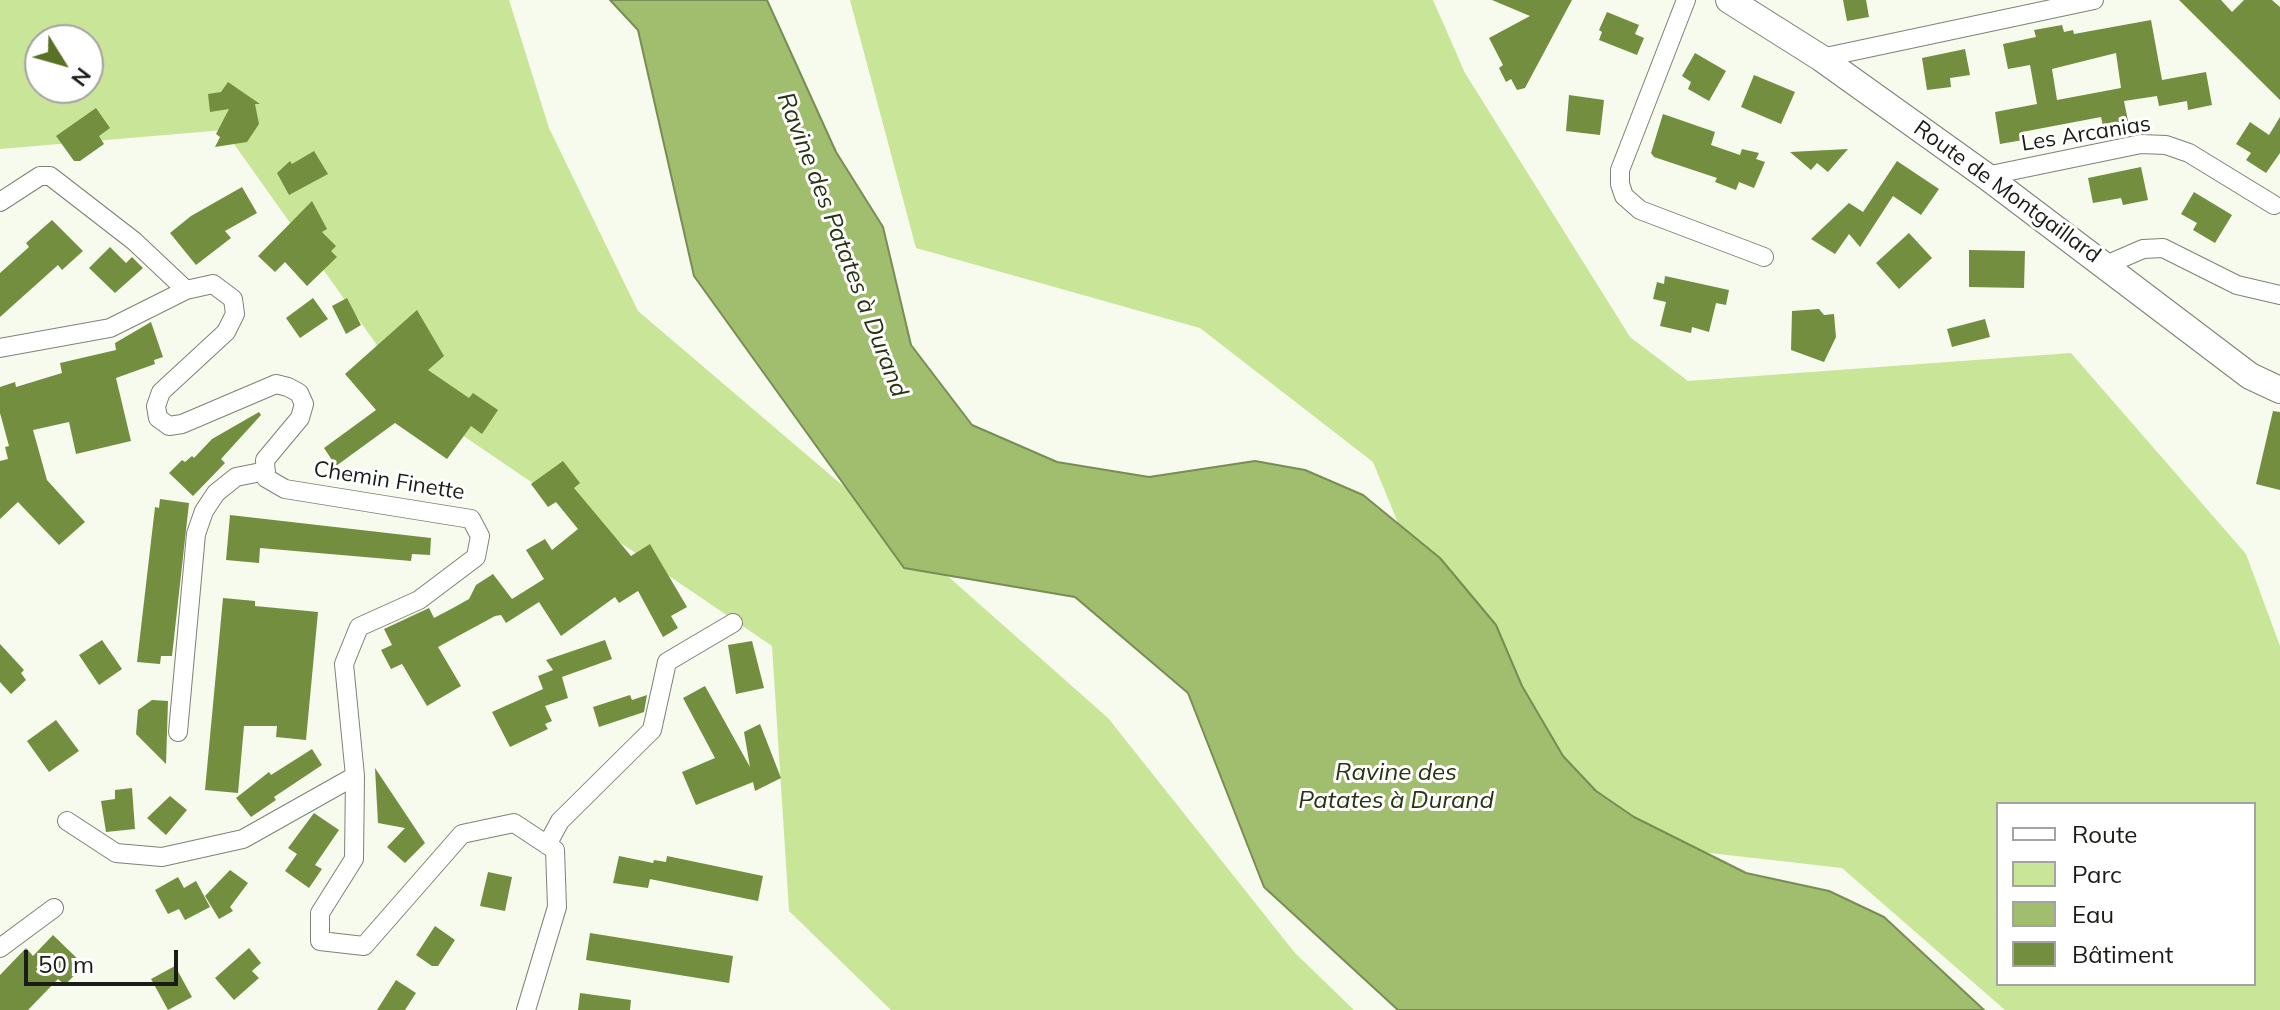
<!DOCTYPE html>
<html>
<head>
<meta charset="utf-8">
<style>
  body { margin:0 }
  #map { position:relative; width:2280px; height:1010px; overflow:hidden; background:#f6fbee; font-family:Mulish,sans-serif }
  canvas { display:block }
  .legend { position:absolute; left:1996px; top:802px; width:260px; height:184px; box-sizing:border-box; background:#fff; border:2px solid #a3a4a2; margin:0; padding:10px 14px; list-style:none; font-size:24px; color:#1a1c17 }
  .legend li { display:flex; align-items:center; gap:16px; height:40px }
  .legend b { width:40px; border:2px solid #a3a4a2 }
  .north { position:absolute; left:24px; top:24px; width:80px; height:80px; box-sizing:border-box; background:#fff; border:2px solid #a3a4a2; border-radius:50%; rotate:127deg; font-size:22px; font-weight:700; line-height:32px; text-align:center; color:#1a1c17 }
  .north::after { content:''; display:block; margin:auto; width:28px; height:36px; background:#587122; clip-path:polygon(50% 0,100% 100%,50% 72%,0 100%) }
  .scale { position:absolute; left:24px; top:950px; width:154px; height:36px; box-sizing:border-box; border:4px solid #1a1c17; border-top:0; padding-left:10px; font-size:24px; line-height:28px; white-space:nowrap; color:#1a1c17; -webkit-text-stroke:6px #fff; paint-order:stroke }
</style>
</head>
<body>
<div id="map">
<canvas width="2280" height="1010"></canvas>
<ul class="legend">
<li><b style="height:10px;background:#fff"></b>Route</li>
<li><b style="height:22px;background:#c9e598"></b>Parc</li>
<li><b style="height:22px;background:#a1bd6e"></b>Eau</li>
<li><b style="height:22px;background:#748e3f"></b>Bâtiment</li>
</ul>
<div class="north">N</div>
<div class="scale">50 m</div>
</div>
<script>
const g = document.querySelector('canvas').getContext('2d');
g.lineJoin = 'round';
function fillPath(path, color) { g.fillStyle = color; g.fill(path, 'evenodd'); }
const shape = rows => new Path2D(rows.map(r => 'M' + r).join(''));
function trace(path, color, width, dash) { g.strokeStyle = color; g.lineWidth = width; g.lineCap = dash ? 'butt' : 'round'; g.setLineDash(dash || []); g.stroke(path); }
function label(font, color, halo, rows, align = 'center') {
  g.font = font + ' Mulish,sans-serif'; g.lineWidth = 6; g.setLineDash([]); g.textBaseline = 'middle'; g.strokeStyle = halo; g.fillStyle = color; for (const [text, x, y, turn = 0] of rows) {
    g.save(); g.translate(x, y); g.rotate((+turn || 0) * Math.PI / 180); g.textAlign = isNaN(turn) ? turn : align; if (halo) g.strokeText(text, 0, 0); g.fillText(text, 0, 0); g.restore();
  }
}
fillPath(shape([
  [0,0,509,0,549,128,638,311,916,548,1108,718,1295,953,1354,1010,891,1010,789,911,772,646,421,407,224,130,0,149],
  [40,40,88,40,88,88,40,88],
  [850,0,1433,0,1465,73,1630,337,1688,381,2071,353,2246,554,2280,646,2280,1010,2005,1010,1842,868,1525,832,1373,462,1200,328,916,248],
  [1998,804,2254,804,2254,984,1998,984]
]), '#c9e598');
const water = shape([
  [610,0,767,0,836,152,883,227,911,345,972,425,1057,462,1149,477,1255,461,1305,470,1363,495,1440,558,1496,625,1522,686,1563,756,1596,791,1634,817,1746,873,1829,891,1884,917,1984,1010,1398,1010,1264,887,1188,693,1075,597,904,568,694,276,638,30,610,0]
]);
fillPath(water, '#a1bd6e');
trace(water, '#788d54', 2);
fillPath(shape([
  [1492,0,1572,0,1525,88,1517,90,1511,79,1506,82,1499,68,1503,65,1489,38,1530,16],
  [1843,0,1866,0,1869,17,1847,21],
  [2179,0,2221,0,2232,12,2244,0,2272,0,2280,7,2280,100],
  [1607,12,1639,25,1635,34,1644,38,1637,55,1599,40,1602,32,1599,30],
  [2151,20,2162,80,2206,72,2212,105,2188,110,2187,101,2159,106,2157,96,2124,101,2128,121,2103,126,2101,117,2022,132,2023,140,2000,144,1995,112,2037,104,2030,65,2008,69,2003,44,2036,37,2034,30,2062,25,2064,32,2073,30,2074,34],
  [2116,53,2121,88,2057,100,2052,69],
  [1965,49,1970,75,1950,78,1951,87,1927,90,1922,58],
  [1695,53,1726,71,1709,101,1688,89,1691,82,1682,76],
  [1754,75,1795,92,1781,124,1741,107],
  [228,82,260,104,255,104,259,124,247,142,215,147,220,137,216,134,229,109,210,112,208,94,221,92],
  [1569,95,1604,100,1600,135,1566,131],
  [96,108,110,128,99,136,104,144,80,161,74,161,56,136],
  [1663,114,1715,132,1711,145,1740,155,1742,149,1759,153,1756,159,1765,162,1754,188,1739,182,1736,190,1715,182,1717,178,1654,157,1651,153],
  [2280,117,2280,153,2266,173,2246,160,2251,153,2236,144,2250,122,2269,135],
  [1848,149,1828,172,1817,163,1811,170,1790,152],
  [314,151,328,174,289,195,277,173,290,161,292,164],
  [1897,161,1939,189,1921,215,1893,196,1860,247,1849,234,1835,254,1811,239,1849,203,1863,212],
  [2141,167,2148,200,2123,205,2121,198,2093,203,2088,178],
  [242,187,257,213,225,231,231,238,196,265,170,233,191,216],
  [2194,192,2232,215,2215,243,2193,230,2197,223,2181,214],
  [312,201,327,229,322,232,336,246,331,251,337,257,307,286,285,262,275,272,258,256],
  [52,220,83,251,62,270,58,265,0,317,0,273,29,247,26,243],
  [1909,233,1932,258,1899,289,1876,263],
  [110,247,126,263,132,257,143,268,115,293,89,268],
  [1969,250,2025,251,2024,288,1969,287],
  [1665,276,1729,290,1726,305,1716,303,1709,332,1692,327,1691,333,1660,326,1666,302,1653,299,1657,282,1664,284],
  [313,298,328,319,300,338,286,318],
  [347,298,361,325,346,334,332,306],
  [1819,309,1824,315,1834,314,1836,337,1824,362,1791,350,1792,311],
  [417,310,444,356,428,370,469,398,473,393,498,410,482,434,471,426,447,459,395,423,336,466,324,448,376,410,345,374],
  [1985,319,1990,337,1952,347,1947,329],
  [151,322,163,357,154,360,155,364,116,378,131,441,76,454,69,422,33,430,47,480,85,522,59,545,18,502,0,519,0,461,8,459,5,447,9,446,0,413,0,387,15,382,16,387,62,373,60,363,116,350,115,343],
  [2273,411,2280,412,2280,490,2256,484],
  [259,412,261,415,221,459,225,463,193,496,169,473,182,460,185,462,192,456,194,458,212,439],
  [563,461,580,483,574,488,631,556,650,544,654,551,687,607,671,616,678,628,663,637,638,591,619,603,615,597,561,636,539,602,506,623,501,615,495,616,438,647,461,686,427,706,402,664,391,669,381,650,392,645,384,629,429,608,434,618,453,608,469,599,476,585,493,574,512,599,544,579,526,550,545,539,552,550,578,529,556,502,548,507,531,484],
  [160,499,189,503,172,656,161,656,160,664,137,662,155,507,159,508],
  [230,515,431,538,430,555,412,554,411,561,260,548,259,563,226,560],
  [223,598,255,601,255,606,318,612,306,740,276,737,277,726,244,726,238,793,205,790],
  [102,640,122,669,99,685,79,655],
  [605,640,612,659,562,677,568,698,545,706,552,721,545,724,548,729,510,747,492,712,543,689,538,676,553,670,546,660],
  [752,641,764,688,736,694,728,645],
  [0,644,24,670,21,673,26,680,11,694,0,682],
  [705,686,750,767,744,732,760,724,781,778,755,791,753,782,696,805,682,772,715,758,683,698],
  [630,695,632,700,647,695,644,712,599,727,593,707],
  [152,700,168,701,166,764,136,734,138,710],
  [56,720,79,751,49,772,27,741],
  [312,749,322,765,274,797,276,800,251,817,236,798,269,772,271,775],
  [375,768,425,843,405,863,387,847,405,828,378,823],
  [132,788,135,829,106,832,101,801,115,799,115,790],
  [170,796,187,810,166,835,147,818],
  [314,813,339,830,315,865,322,869,309,888,285,871,297,854,288,848],
  [619,856,653,863,654,860,666,862,667,856,763,876,758,901,650,879,648,888,613,883],
  [230,870,248,883,230,907,233,911,219,919,205,896],
  [488,872,512,877,505,911,480,906],
  [178,877,184,888,196,881,210,907,185,920,179,909,168,914,155,890],
  [435,926,455,940,438,966,432,966,416,955],
  [590,933,733,956,729,983,586,960],
  [53,935,84,965,65,985,58,979,28,1010,0,1010,0,975,26,948,33,956],
  [249,948,261,963,252,971,259,978,234,1000,215,978],
  [175,966,192,997,168,1010,151,979],
  [396,980,416,993,405,1010,377,1010],
  [580,993,631,1000,630,1010,578,1010]
]), '#748e3f');
const street = shape([
  [1686,0,1620,170,1620,184,1624,196,1640,210,1764,257],
  [1821,58,2094,0],
  [1986,176,2141,144,2166,145,2189,153,2274,205],
  [0,202,40,176,50,176,134,241,186,290],
  [2106,265,2143,249,2163,248,2237,285,2280,295],
  [0,348,110,328,186,290,213,284,233,299,235,314,226,332,161,392,156,406,158,418,169,426,182,424,276,384,288,387,299,393,304,404,300,418,265,460,266,478,285,489,471,519,480,536,476,557,419,600,359,627,344,664,355,776,354,859,320,913,320,941,364,946,462,834,514,823,555,850,557,907,526,1010],
  [178,732,196,534,204,511,216,493,236,477,266,471],
  [67,821,116,853,162,857,243,839,355,776],
  [547,845,560,821,652,730,667,662,733,623],
  [0,948,54,908]
]);
const secondary = shape([
  [1729,0,1821,58,1986,176,2250,376,2280,390]
]);
trace(street, '#7d8276', 20);
trace(secondary, '#7d8276', 28);
trace(street, '#fff', 18);
trace(secondary, '#fff', 26);
label('22px', '#1a1c17', '#fff', [
  ["Les Arcanias",2086,134,-9],
  ["Route de Montgaillard",2007,192,36],
  ["Chemin Finette",389,481,9]
]);
label('italic 24px', '#283312', '#fff', [
  ["Ravine des Patates à Durand",842,245,69],
  ["Ravine des",1396,773],
  ["Patates à Durand",1396,801]
]);
</script>
</body>
</html>
